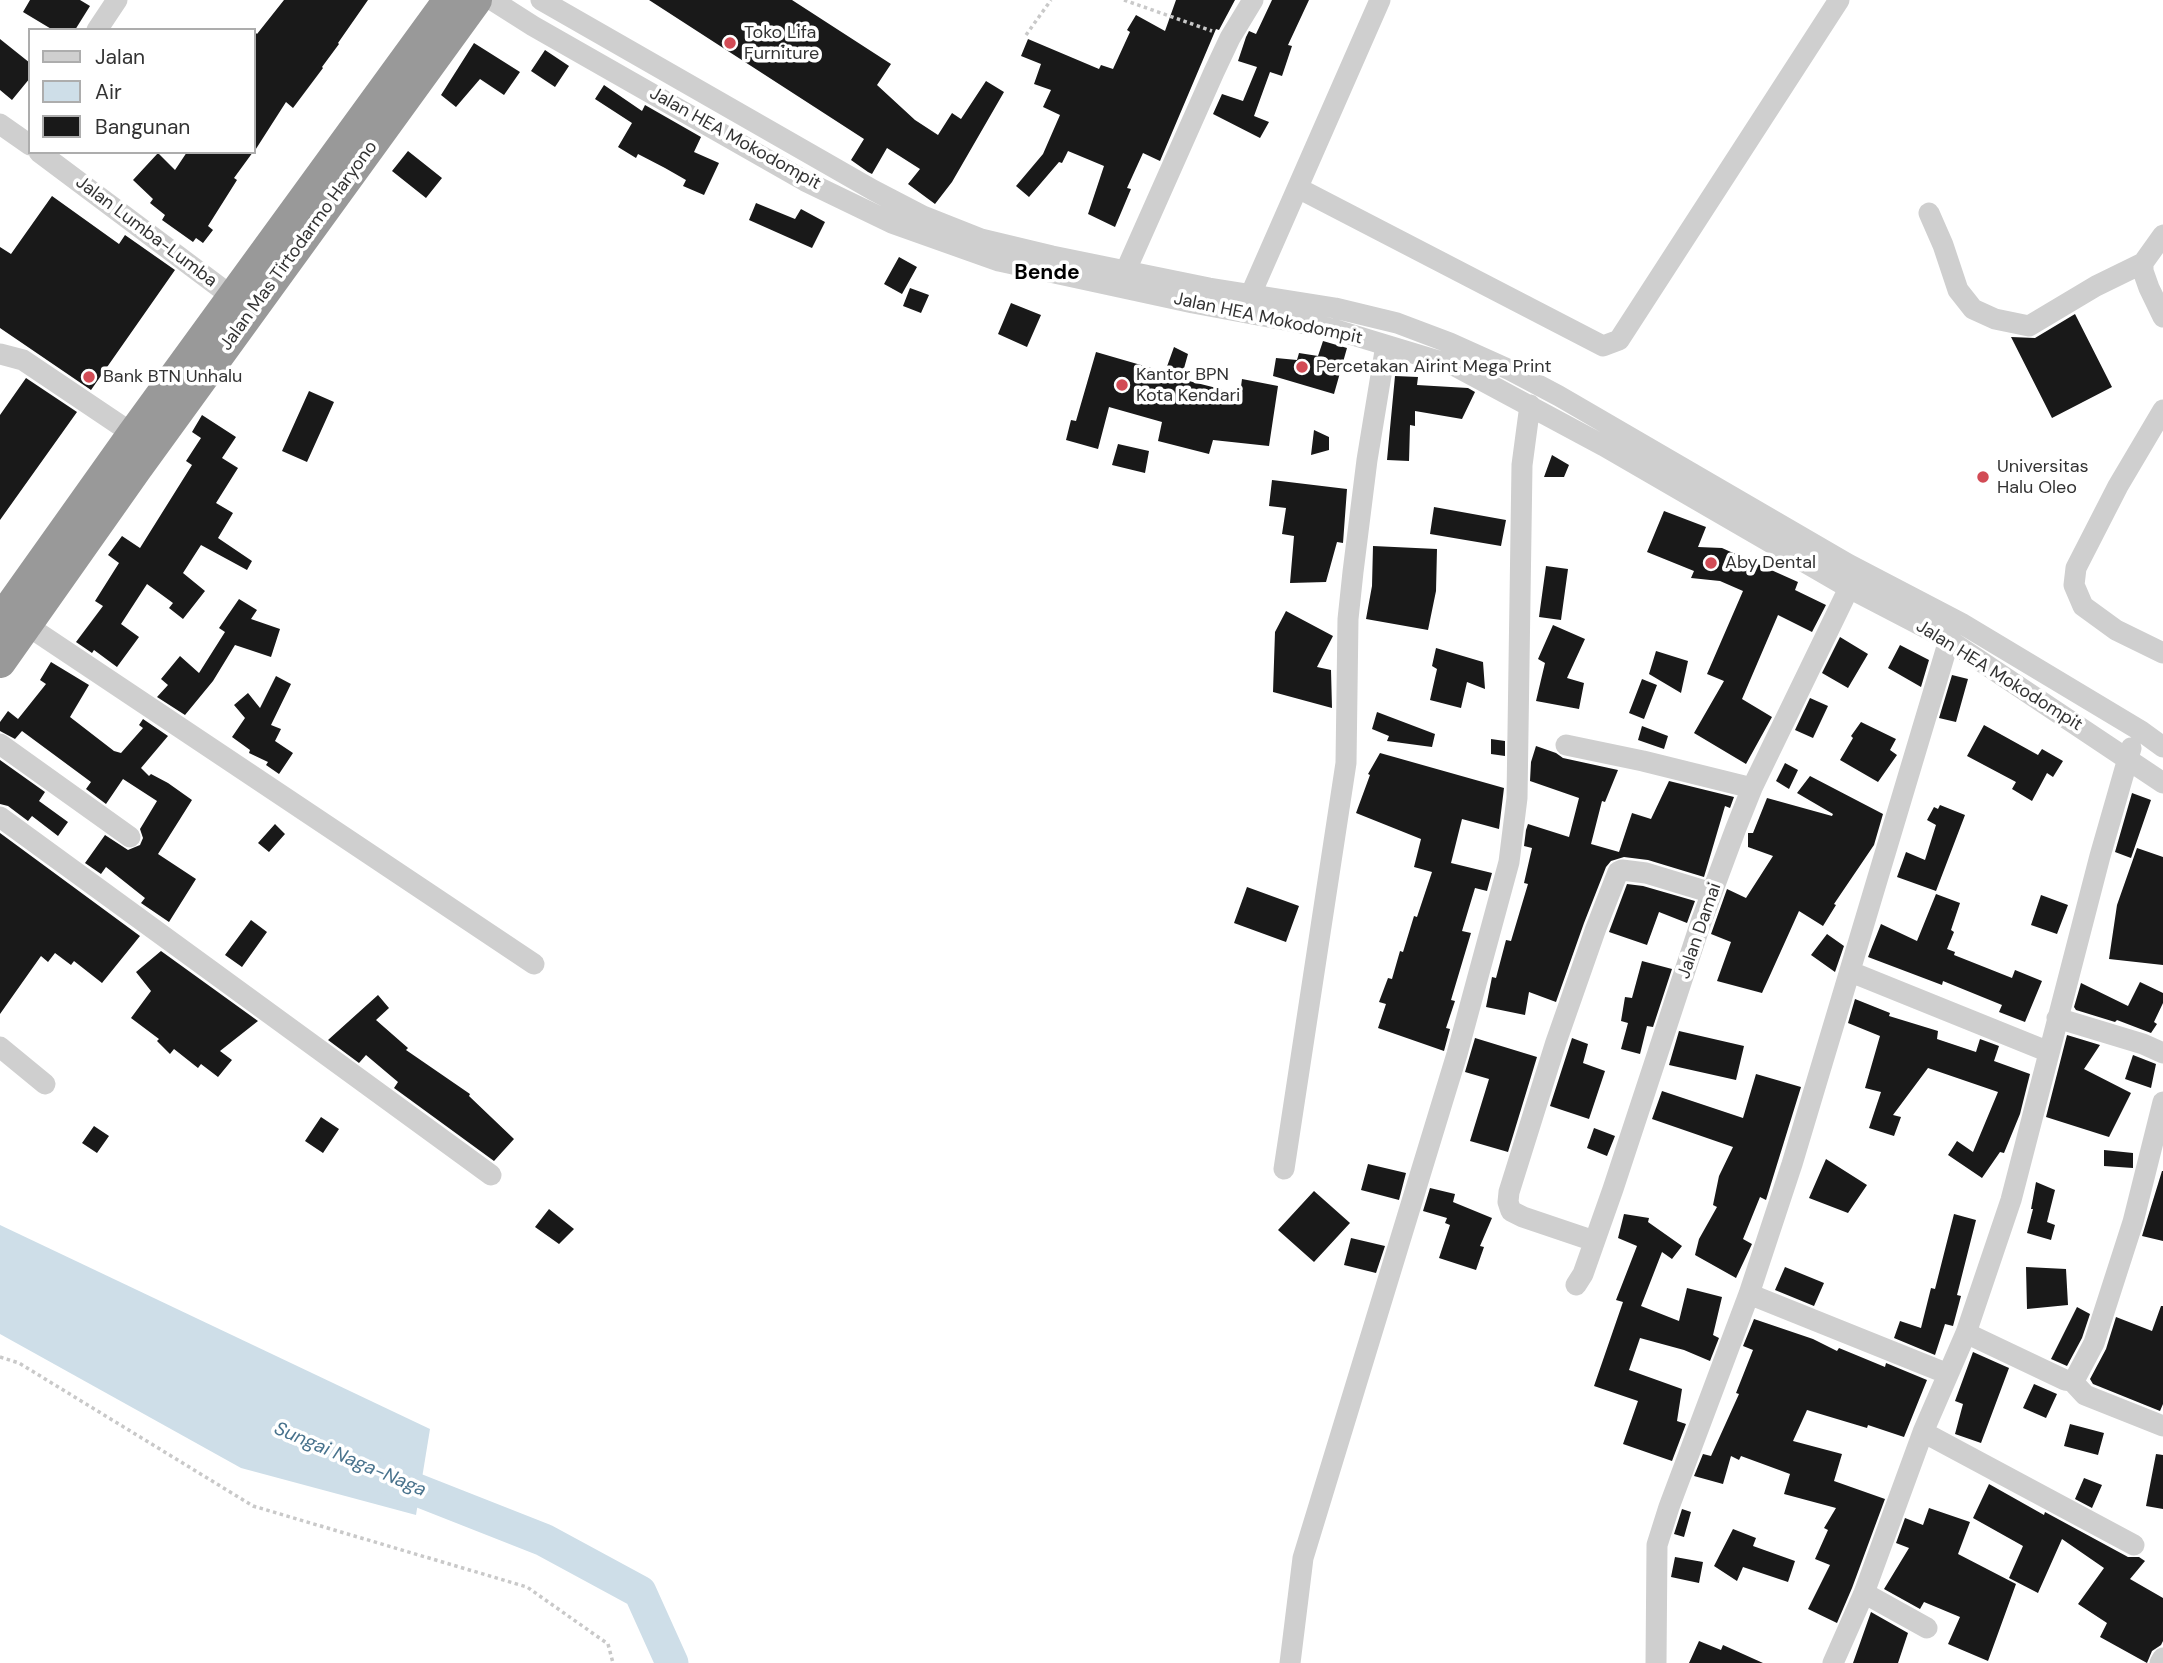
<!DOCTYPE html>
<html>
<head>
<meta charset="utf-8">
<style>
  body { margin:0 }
  #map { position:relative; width:2163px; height:1663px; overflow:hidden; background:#fff; font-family:"DM Sans",sans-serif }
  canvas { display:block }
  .legend { position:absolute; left:28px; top:28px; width:228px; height:126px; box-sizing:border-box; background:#fff; border:2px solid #adadad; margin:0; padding:9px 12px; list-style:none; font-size:21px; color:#323232 }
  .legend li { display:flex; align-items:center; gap:14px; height:35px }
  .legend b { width:35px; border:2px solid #adadad }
</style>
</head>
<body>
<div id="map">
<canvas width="2163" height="1663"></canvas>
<ul class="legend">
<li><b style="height:9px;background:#cfcfcf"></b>Jalan</li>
<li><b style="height:19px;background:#cedee8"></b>Air</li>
<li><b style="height:19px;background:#191919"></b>Bangunan</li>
</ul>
</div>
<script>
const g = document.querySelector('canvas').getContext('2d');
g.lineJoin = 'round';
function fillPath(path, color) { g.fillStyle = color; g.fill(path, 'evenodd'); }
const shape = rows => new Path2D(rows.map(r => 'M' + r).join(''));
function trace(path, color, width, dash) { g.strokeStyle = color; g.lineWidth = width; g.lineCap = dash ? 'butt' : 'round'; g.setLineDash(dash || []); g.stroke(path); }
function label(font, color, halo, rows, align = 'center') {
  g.font = font + ' "DM Sans",sans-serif'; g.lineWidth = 7; g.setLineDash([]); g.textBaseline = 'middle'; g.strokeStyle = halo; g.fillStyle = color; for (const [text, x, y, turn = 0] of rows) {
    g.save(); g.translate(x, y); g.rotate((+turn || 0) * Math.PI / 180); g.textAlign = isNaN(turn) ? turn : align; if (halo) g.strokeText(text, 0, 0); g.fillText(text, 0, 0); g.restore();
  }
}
fillPath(shape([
  [0,1225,430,1429,416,1515,241,1468,0,1334]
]), '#cedee8');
trace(shape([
  [379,1475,544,1540,640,1592,672,1663]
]), '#cedee8', 33);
fillPath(shape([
  [30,0,80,0,90,6,75,30,53,30,23,12],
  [284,0,368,0,338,43,339,44,322,67,323,68,293,108,286,102,254,152,254,31,257,34],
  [649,0,792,0,891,64,877,85,915,120,938,135,952,113,961,119,986,81,1004,92,952,182,935,204,908,184,920,169,887,148,872,174,868,172,851,160,864,139],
  [1176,0,1235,0,1219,30,1216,29,1160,161,1143,153,1127,188,1131,189,1115,227,1088,214,1104,166,1068,151,1062,163,1059,162,1029,197,1016,186,1043,154,1060,115,1043,107,1051,90,1034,84,1041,64,1021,56,1028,39,1099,69,1101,65,1113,69,1130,32,1127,30,1136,15,1165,31],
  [1272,0,1309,0,1288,45,1292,46,1282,76,1270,72,1254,116,1269,122,1260,138,1213,114,1222,94,1243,101,1257,67,1238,61,1246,37,1249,31,1256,34],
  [0,39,30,63,30,78,12,100,0,90],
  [474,43,520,72,504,95,480,79,456,107,441,95],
  [545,50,569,66,555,87,531,71],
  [604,85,642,111,645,105,701,137,694,152,719,163,704,195,683,186,686,180,665,168,638,154,636,158,618,147,632,123,595,99],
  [408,151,442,178,426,198,392,171],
  [187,152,253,152,234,178,237,180,208,226,213,230,203,243,196,238,193,242,162,220,165,215,150,203,153,199,133,180,158,153,175,170],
  [52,196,119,244,125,235,175,270,91,390,0,328,0,247,11,254],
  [756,203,795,219,801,209,825,222,812,248,749,220],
  [899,257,917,267,902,294,884,284],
  [910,288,929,295,921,313,903,306],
  [1011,303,1041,315,1027,347,998,334],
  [2075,314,2112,387,2052,418,2011,337,2035,338],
  [1323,341,1347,348,1334,394,1273,376,1276,358,1297,360,1299,353,1318,356],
  [1174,347,1188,354,1181,379,1240,394,1242,379,1278,386,1269,446,1213,440,1209,454,1158,441,1162,422,1109,407,1098,449,1066,440,1071,420,1076,421,1096,352,1165,372],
  [1395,376,1418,377,1417,385,1468,388,1475,392,1462,419,1415,411,1415,426,1410,425,1409,461,1387,460],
  [26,378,77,412,0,520,0,415],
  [309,391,334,402,307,462,282,451],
  [202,415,236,437,222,458,238,468,216,503,233,513,218,538,252,561,247,570,201,545,183,573,205,591,183,619,169,608,173,603,147,584,121,624,139,637,117,667,94,650,92,653,76,642,103,606,95,601,119,563,108,555,122,536,140,548,192,465,186,461,201,438,192,432],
  [1314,430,1329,437,1329,450,1311,455],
  [1118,444,1149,451,1145,473,1112,465],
  [1552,455,1569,465,1564,477,1544,477],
  [1272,480,1347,489,1343,543,1337,542,1326,582,1290,583,1294,536,1282,534,1286,508,1269,506],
  [1434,507,1506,520,1501,546,1430,534],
  [1664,511,1706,527,1698,547,1722,548,1798,582,1795,590,1826,605,1812,632,1778,615,1742,699,1772,717,1746,764,1694,733,1724,681,1707,674,1743,591,1720,581,1691,578,1694,571,1647,552],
  [1373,546,1437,549,1436,591,1428,630,1366,619,1372,586],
  [1546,566,1568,569,1561,620,1539,617],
  [239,599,257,610,251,619,280,629,271,657,235,645,213,681,185,715,157,697,168,685,161,679,180,656,199,673,225,632,219,628],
  [1286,611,1333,636,1317,667,1331,670,1332,708,1273,692,1275,632],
  [1553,625,1585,639,1567,678,1584,683,1579,709,1536,701,1545,663,1538,659],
  [1840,637,1868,654,1848,688,1822,673],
  [1900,645,1929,660,1921,687,1888,668],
  [1436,648,1483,662,1485,689,1467,682,1461,708,1430,700,1437,669,1432,666],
  [1656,651,1688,661,1681,693,1649,674],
  [51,662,89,685,70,717,114,751,121,753,143,728,139,725,143,719,168,736,141,768,149,776,151,774,168,783,192,800,158,854,196,879,169,922,141,903,145,898,106,867,101,874,85,863,105,835,128,850,140,845,143,838,140,829,157,801,123,779,106,804,86,789,91,782,22,731,15,739,0,731,0,722,8,711,18,719,46,684,40,680],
  [1952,675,1968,679,1956,722,1939,718],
  [276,676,291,684,271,725,281,729,275,741,293,753,279,774,266,765,268,762,249,753,250,750,232,737,245,718,234,705,248,693,260,708],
  [1642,679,1657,685,1644,719,1629,713],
  [1810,698,1828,706,1813,738,1795,730],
  [1377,712,1435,734,1432,747,1387,741,1389,736,1372,729],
  [1861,722,1896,739,1890,750,1897,755,1878,782,1840,760,1853,738,1851,736],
  [1984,725,2038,755,2042,749,2063,761,2053,777,2047,773,2032,801,2012,789,2016,782,1967,756],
  [1642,726,1668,736,1664,749,1638,740],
  [1491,739,1505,741,1505,756,1491,754],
  [1536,746,1556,753,1563,758,1618,770,1605,802,1602,801,1591,844,1619,852,1632,813,1651,819,1669,781,1734,797,1730,808,1725,806,1704,877,1648,860,1624,857,1611,861,1606,867,1584,923,1556,1002,1529,992,1525,1015,1486,1007,1492,977,1496,978,1506,940,1511,941,1528,884,1524,883,1532,848,1524,846,1526,830,1528,824,1569,837,1579,798,1530,781,1531,762],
  [1380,753,1504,788,1499,829,1462,819,1451,863,1492,873,1487,891,1475,888,1462,931,1471,933,1451,1000,1455,1001,1446,1028,1450,1029,1444,1051,1378,1028,1386,1004,1379,1002,1388,978,1392,979,1400,951,1403,952,1414,916,1417,917,1432,872,1414,867,1421,839,1356,813,1370,775,1368,774],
  [0,760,45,792,39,801,68,822,58,836,32,816,28,821,8,806,0,804],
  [1785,763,1798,770,1789,789,1776,781],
  [1810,776,1883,814,1874,845,1834,904,1836,905,1823,926,1799,911,1762,993,1717,981,1731,942,1711,934,1727,889,1746,898,1773,856,1748,847,1748,833,1753,833,1767,798,1832,816,1833,814,1797,793],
  [2132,793,2151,800,2131,858,2115,852],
  [1940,805,1965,815,1936,891,1897,877,1906,852,1925,860,1936,825,1927,820,1934,807,1938,809],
  [275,824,285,834,269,852,258,843],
  [0,833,140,936,102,983,74,961,71,965,55,953,48,962,41,956,0,1014],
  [2137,848,2163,857,2163,965,2109,959,2117,905],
  [1627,884,1643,886,1695,901,1687,923,1659,912,1647,945,1609,932],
  [1247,887,1299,906,1286,942,1234,923],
  [1936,894,1960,903,1951,930,1954,932,1947,949,1955,952,1954,955,2012,978,2015,970,2042,981,2025,1022,1999,1012,2002,1005,1943,981,1942,985,1868,957,1881,924,1917,941],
  [2041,895,2068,905,2057,934,2031,925],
  [251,920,267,932,242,967,225,955],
  [1827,934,1844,946,1835,972,1811,955],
  [161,951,258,1021,220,1051,232,1060,218,1077,201,1064,198,1068,174,1049,170,1054,157,1041,159,1039,131,1018,151,991,136,972],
  [1642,961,1672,969,1653,1027,1647,1026,1640,1054,1621,1049,1628,1023,1621,1021,1625,997,1632,998],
  [2140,982,2163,993,2163,1003,2154,1022,2157,1024,2151,1033,2117,1020,2115,1022,2076,1010,2074,1007,2081,983,2128,1006],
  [378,995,389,1008,376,1020,408,1048,406,1050,470,1094,469,1096,514,1139,494,1161,394,1088,398,1082,366,1055,359,1063,328,1040],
  [1855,999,1890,1013,1889,1016,1938,1031,1937,1039,1976,1052,1980,1039,1999,1046,1994,1061,2030,1074,2020,1114,2004,1153,2000,1152,1982,1178,1948,1155,1957,1141,1973,1152,1998,1092,1928,1068,1893,1115,1901,1117,1894,1136,1869,1128,1881,1092,1865,1088,1880,1036,1848,1023],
  [1679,1031,1744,1046,1736,1080,1669,1065],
  [2067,1035,2100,1045,2084,1069,2131,1093,2109,1137,2046,1117],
  [1475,1038,1537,1057,1508,1152,1470,1141,1489,1079,1465,1072],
  [1572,1038,1588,1044,1583,1063,1605,1071,1589,1119,1550,1106],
  [2133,1055,2156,1064,2151,1088,2125,1079],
  [1756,1074,1801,1087,1766,1200,1760,1197,1743,1239,1752,1244,1736,1278,1695,1255,1699,1239,1717,1207,1713,1205,1719,1176,1733,1147,1652,1119,1662,1091,1743,1118],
  [321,1117,339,1129,323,1153,305,1141],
  [94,1126,109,1136,97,1153,82,1143],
  [1594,1128,1615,1136,1607,1156,1587,1148],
  [2104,1150,2133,1153,2133,1168,2104,1166],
  [1826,1159,1867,1185,1848,1213,1809,1198],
  [1368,1164,1406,1173,1399,1200,1361,1190],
  [2162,1171,2163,1171,2163,1241,2142,1236],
  [2036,1182,2055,1190,2047,1222,2055,1225,2051,1240,2027,1233,2033,1209,2031,1209],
  [1430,1188,1455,1194,1453,1202,1492,1218,1480,1246,1484,1247,1476,1270,1439,1258,1450,1225,1445,1223,1447,1218,1423,1211],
  [1314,1191,1350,1223,1314,1262,1278,1230],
  [549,1209,574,1229,559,1244,535,1227],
  [1624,1214,1649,1218,1648,1222,1682,1246,1672,1259,1662,1252,1641,1306,1679,1321,1687,1288,1722,1297,1713,1335,1719,1338,1710,1361,1684,1350,1640,1338,1629,1370,1682,1389,1677,1421,1686,1424,1672,1461,1623,1444,1638,1401,1594,1386,1623,1302,1616,1300,1637,1246,1618,1238],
  [1954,1214,1976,1220,1957,1295,1961,1296,1953,1326,1945,1324,1935,1355,1894,1338,1900,1321,1921,1328,1931,1288,1935,1289],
  [1351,1238,1385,1246,1376,1273,1344,1265],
  [1785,1267,1824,1283,1814,1306,1775,1290],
  [2026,1267,2066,1269,2068,1305,2027,1309],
  [2161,1306,2163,1306,2163,1404,2160,1411,2093,1384,2090,1379,2106,1349,2116,1317,2152,1331],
  [2077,1307,2090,1314,2082,1338,2067,1366,2051,1359],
  [1754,1319,1813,1339,1837,1351,1839,1348,1885,1367,1886,1363,1927,1380,1904,1437,1868,1425,1867,1428,1807,1410,1793,1441,1842,1454,1834,1481,1885,1499,1852,1588,1837,1623,1808,1609,1830,1565,1815,1559,1828,1530,1824,1528,1836,1508,1784,1494,1790,1474,1741,1456,1739,1460,1731,1456,1723,1484,1694,1476,1703,1454,1711,1456,1739,1394,1736,1393,1753,1350,1743,1346],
  [1973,1352,2009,1368,1981,1443,1955,1434,1963,1404,1955,1401],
  [2034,1384,2057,1394,2046,1418,2023,1408],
  [2070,1424,2104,1433,2098,1455,2064,1446],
  [2156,1454,2163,1455,2163,1509,2146,1506],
  [2084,1478,2102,1485,2092,1508,2075,1499],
  [1989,1484,2044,1515,2045,1512,2128,1557,2139,1557,2145,1561,2130,1579,2163,1598,2163,1641,2161,1645,2152,1651,2147,1663,2100,1637,2107,1623,2078,1604,2104,1568,2062,1539,2038,1593,2009,1578,2023,1546,1973,1518],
  [1929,1508,1970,1522,1958,1554,2016,1584,1988,1661,1948,1644,1960,1617,1924,1602,1920,1609,1884,1589,1909,1548,1896,1543,1905,1518,1923,1525],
  [1682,1509,1691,1512,1684,1537,1674,1534],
  [1733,1529,1756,1538,1753,1546,1795,1561,1788,1582,1743,1567,1737,1581,1714,1566],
  [1675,1557,1703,1562,1699,1583,1671,1577],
  [1871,1612,1908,1633,1898,1663,1853,1663],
  [1699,1641,1721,1650,1723,1645,1763,1663,1689,1663]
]), '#191919');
trace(shape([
  [1124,0,1212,31],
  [1026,35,1051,0],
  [0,1357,19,1363,253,1506,527,1587,608,1644,613,1663]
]), '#c9c9c9', 3.5, [3.5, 3.5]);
trace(shape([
  [492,0,533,26,805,181,892,223,999,261,1193,303,1333,329,1455,366,1604,446,1849,588,1949,640,2163,783],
  [541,0,873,190,923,216,981,239,1052,256,1209,288,1335,308,1397,323,1450,343,1510,370,1559,396,1848,564,1961,623,2141,731,2163,747],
  [97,30,117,0],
  [0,124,30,145],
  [39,152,242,304],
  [1298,188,1603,346,1619,340,1839,0],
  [1929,213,1943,245,1958,290,1973,309,1995,319,2029,326,2096,286,2143,263],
  [2163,235,2143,263,2143,271,2149,288,2163,317],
  [1126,270,1214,72,1230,38,1253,0],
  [1250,296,1380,0],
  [0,354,23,360,133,434],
  [2163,410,2118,486,2076,568,2074,585,2083,606,2116,630,2163,653],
  [28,626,534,964],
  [0,744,130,837],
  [1566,745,1643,761,1752,788],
  [0,817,491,1175],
  [1851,972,2049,1052],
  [2057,1018,2143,1044,2163,1053],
  [0,1047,45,1084],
  [1284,1169,1346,763,1348,619,1353,572,1367,460,1386,345],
  [1594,1241,1523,1217,1511,1211,1508,1202,1509,1192,1556,1042,1596,928,1618,872,1622,870,1646,873,1712,893],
  [1576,1285,1583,1274,1613,1189,1701,922,1736,828,1752,788,1849,588],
  [1749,1294,1948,1374],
  [1966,1333,2065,1380,2072,1381,2077,1375,2094,1343,2133,1222,2163,1102],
  [2072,1381,2085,1395,2163,1426],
  [1923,1432,2134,1545],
  [1864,1593,1927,1628],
  [1290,1663,1303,1558,1457,1054,1509,862,1517,798,1522,465,1530,405],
  [1656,1663,1657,1545,1669,1507,1749,1294,1792,1164,1949,640],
  [1833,1663,1864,1593,1923,1432,1966,1333,2011,1200,2100,856,2131,748],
  [2160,1663,2163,1658]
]), '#cfcfcf', 21);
trace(shape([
  [0,621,133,434,449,0],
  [0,662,136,469,476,0]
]), '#999', 32);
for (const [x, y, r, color] of [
  [730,43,7,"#d24b55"],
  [1302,367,7,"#d24b55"],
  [89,377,7,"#d24b55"],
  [1122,385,7,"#d24b55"],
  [1983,477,7,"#d24b55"],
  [1711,563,7,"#d24b55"]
]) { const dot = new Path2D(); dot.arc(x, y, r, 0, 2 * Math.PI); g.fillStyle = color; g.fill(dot); trace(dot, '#fff', 2.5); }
label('18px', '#323232', '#fff', [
  ["Toko Lifa",744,33],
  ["Furniture",744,54],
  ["Percetakan Airint Mega Print",1316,367],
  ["Kantor BPN",1136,375],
  ["Kota Kendari",1136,396],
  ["Bank BTN Unhalu",103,377],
  ["Universitas",1997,467],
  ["Halu Oleo",1997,488],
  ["Aby Dental",1725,563]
], 'left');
label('18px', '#323232', '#fff', [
  ["Jalan HEA Mokodompit",735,139,29],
  ["Jalan Lumba-Lumba",146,232,37],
  ["Jalan Mas Tirtodarmo Haryono",299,246,-54],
  ["Jalan HEA Mokodompit",1268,319,12],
  ["Jalan HEA Mokodompit",1999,676,32],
  ["Jalan Damai",1700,931,-71]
]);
label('italic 19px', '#48728c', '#fff', [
  ["Sungai Naga-Naga",350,1460,23]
]);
label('bold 21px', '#000', '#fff', [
  ["Bende",1047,273]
]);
</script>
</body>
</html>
